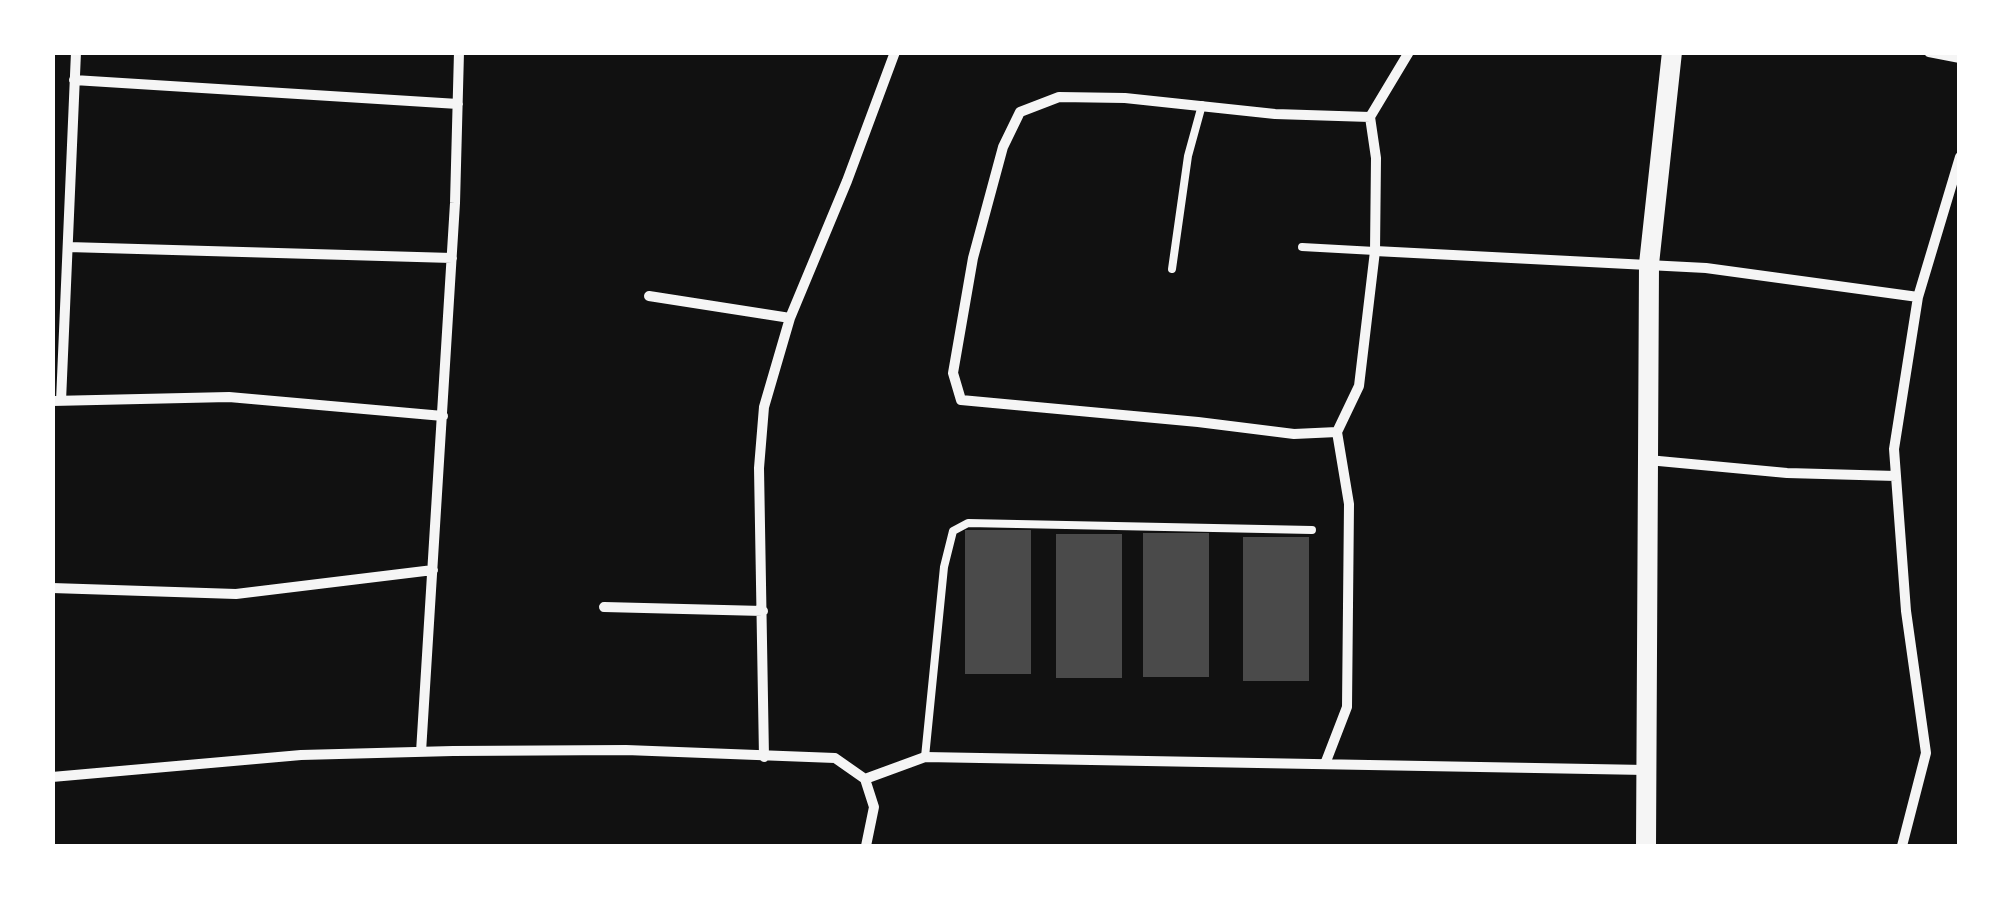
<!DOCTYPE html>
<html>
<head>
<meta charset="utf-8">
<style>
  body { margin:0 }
  #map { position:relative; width:2012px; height:899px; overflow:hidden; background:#111; font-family:"PT Sans Narrow",sans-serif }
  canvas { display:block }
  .frame { position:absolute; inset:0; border:55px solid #fff; pointer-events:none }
</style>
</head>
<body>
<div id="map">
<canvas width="2012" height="899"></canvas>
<div class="frame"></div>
</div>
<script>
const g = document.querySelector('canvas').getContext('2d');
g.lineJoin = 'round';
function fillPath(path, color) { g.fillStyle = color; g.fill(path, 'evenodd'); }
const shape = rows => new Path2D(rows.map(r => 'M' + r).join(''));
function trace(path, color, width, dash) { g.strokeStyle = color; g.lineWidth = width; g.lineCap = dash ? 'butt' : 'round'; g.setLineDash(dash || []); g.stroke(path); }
fillPath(shape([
  [965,530,1031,530,1031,674,965,674],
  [1143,533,1209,533,1209,677,1143,677],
  [1056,534,1122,534,1122,678,1056,678],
  [1243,537,1309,537,1309,681,1243,681]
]), '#4a4a4a');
trace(shape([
  [1302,247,1375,251],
  [1172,269,1188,156,1202,105],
  [925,757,944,567,953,531,968,523,1312,530]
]), '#f5f5f5', 8);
trace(shape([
  [1929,52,1960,58],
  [74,80,458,104],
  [1370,117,1376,158,1375,251,1359,386,1337,432,1294,434,1198,422,961,400,953,373,973,258,1003,147,1020,112,1059,97,1125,98,1275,114,1370,117,1409,52],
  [68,247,452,258],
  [1375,251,1706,268,1918,297],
  [649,296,790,318],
  [52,401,229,397,443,416],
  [61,401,76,52],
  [1648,460,1787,473,1896,476],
  [52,588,236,594,433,570],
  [604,607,763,611],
  [421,752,455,203,459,52],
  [764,757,759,468,764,407,790,318,847,181,895,52],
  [1325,764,1347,707,1349,504,1337,432],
  [52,777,301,755,453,751,626,750,835,758,865,779,874,807,866,846],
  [865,779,925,757,1646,770],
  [1902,846,1926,753,1906,611,1894,449,1918,297,1960,157]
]), '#f5f5f5', 10);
trace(shape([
  [1646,846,1649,264,1672,52]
]), '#f5f5f5', 20);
</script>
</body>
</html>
